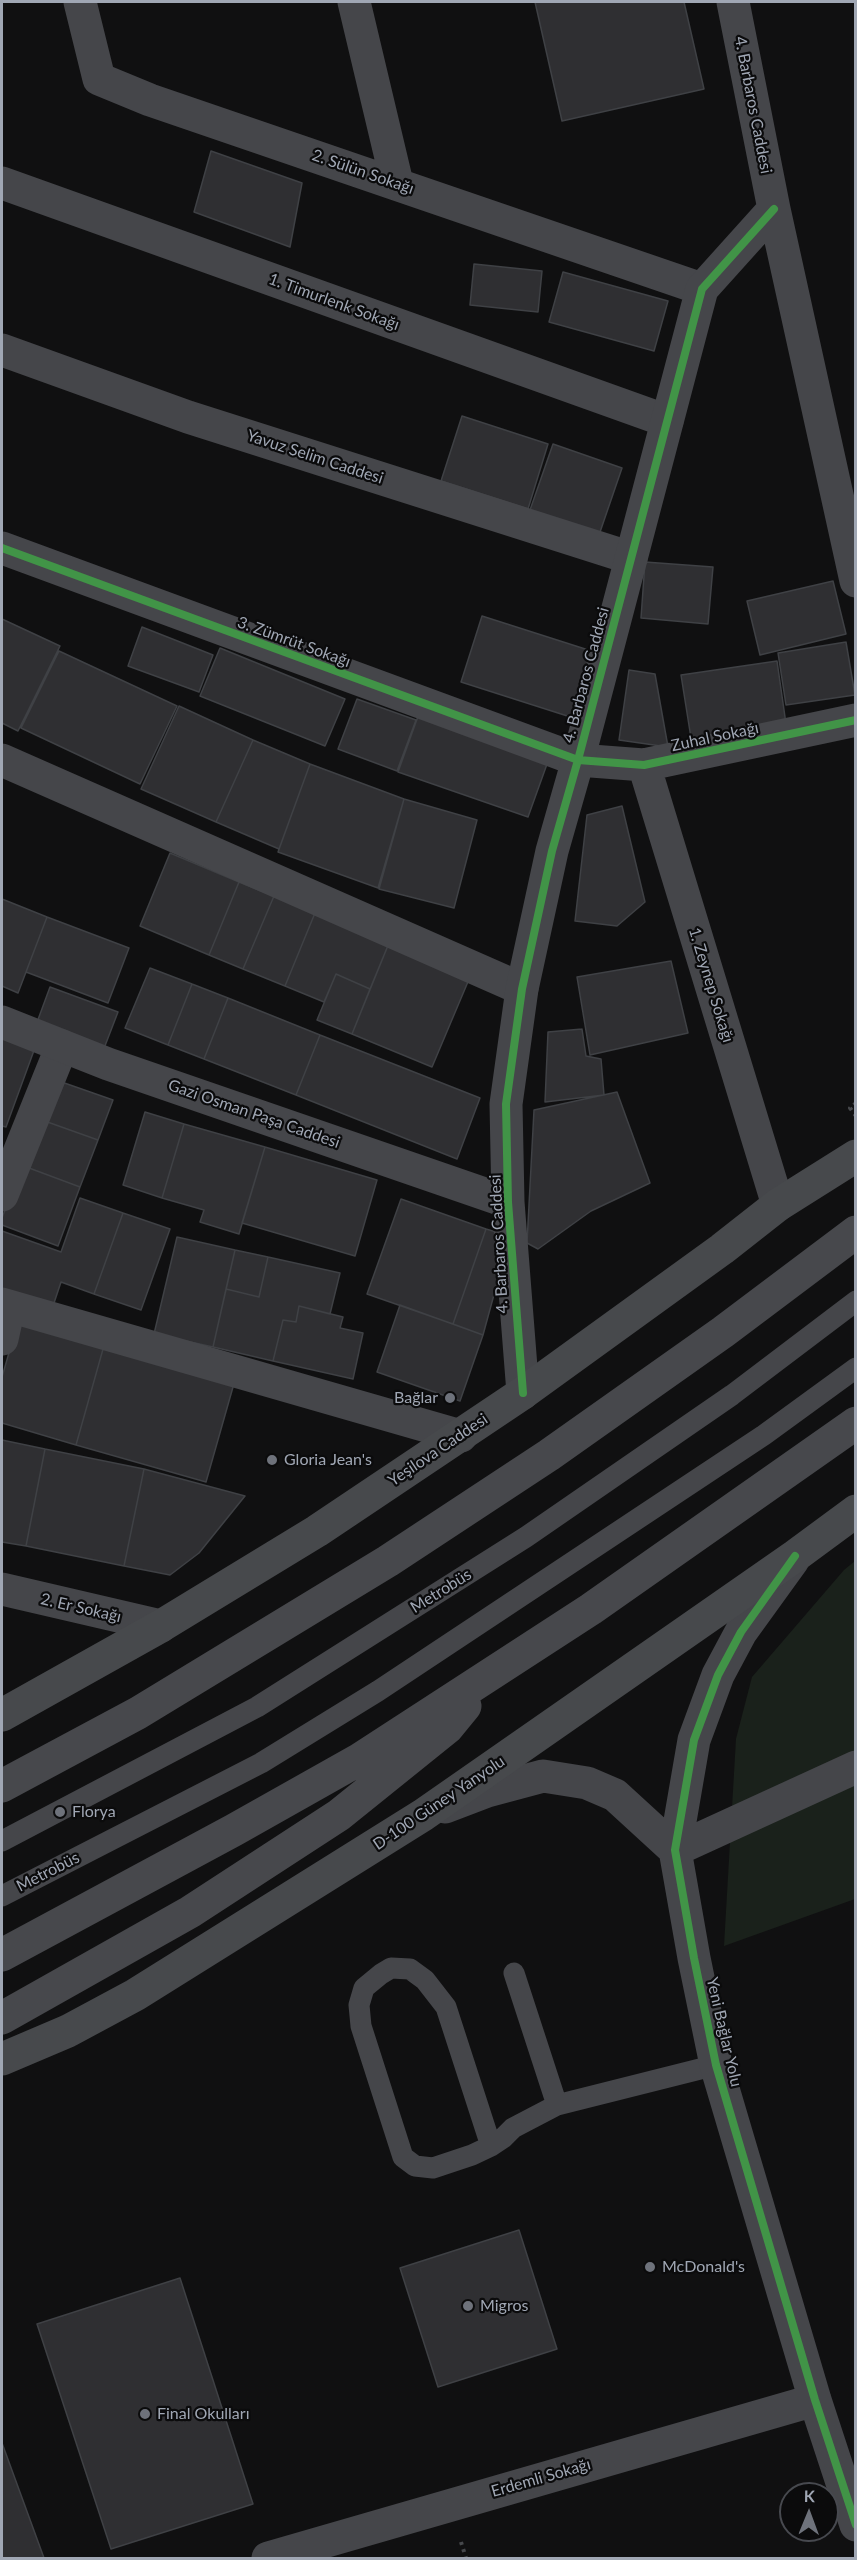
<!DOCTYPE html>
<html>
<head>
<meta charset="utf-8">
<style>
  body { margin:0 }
  #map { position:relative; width:857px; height:2560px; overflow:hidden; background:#101011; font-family:Lato,sans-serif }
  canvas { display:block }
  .frame { position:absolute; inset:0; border:3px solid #a0a7b4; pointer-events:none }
  .north { position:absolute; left:779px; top:2482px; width:60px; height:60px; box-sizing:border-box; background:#0b0b0c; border:2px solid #47494f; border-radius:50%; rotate:1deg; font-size:16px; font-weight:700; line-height:24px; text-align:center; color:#a0a7b4 }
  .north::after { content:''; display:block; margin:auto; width:21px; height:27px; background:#6e727b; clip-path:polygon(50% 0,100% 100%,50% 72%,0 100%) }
</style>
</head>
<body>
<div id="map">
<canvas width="857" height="2560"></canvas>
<div class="frame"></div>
<div class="north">K</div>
</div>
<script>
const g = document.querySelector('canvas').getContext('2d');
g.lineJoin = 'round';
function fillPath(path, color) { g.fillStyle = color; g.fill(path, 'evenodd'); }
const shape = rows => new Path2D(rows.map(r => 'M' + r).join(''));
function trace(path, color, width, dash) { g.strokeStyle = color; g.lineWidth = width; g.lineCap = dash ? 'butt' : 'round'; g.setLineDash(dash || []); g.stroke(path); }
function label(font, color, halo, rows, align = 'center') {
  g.font = font + ' Lato,sans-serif'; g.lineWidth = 4.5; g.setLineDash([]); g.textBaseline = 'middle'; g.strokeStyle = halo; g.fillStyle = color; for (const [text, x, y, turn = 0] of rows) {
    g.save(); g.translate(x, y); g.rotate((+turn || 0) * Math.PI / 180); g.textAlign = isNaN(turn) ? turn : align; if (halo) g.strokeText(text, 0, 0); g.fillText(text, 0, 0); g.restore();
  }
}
fillPath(shape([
  [855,1561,855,1899,724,1946,736,1739,752,1677,844,1570]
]), '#1a211b');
const building = shape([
  [535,2,684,2,704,89,562,121,535,2],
  [211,151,302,183,290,247,194,212,211,151],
  [474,264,542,271,538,312,470,305,474,264],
  [563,272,668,301,654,351,549,322,563,272],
  [462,416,548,444,528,509,441,481,462,416],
  [553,444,622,468,599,535,530,510,553,444],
  [645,562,713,567,708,624,641,618,645,562],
  [833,581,846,634,760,655,747,601,833,581],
  [482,616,604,655,583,721,461,682,482,616],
  [2,619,60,646,18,731,2,723,2,619],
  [142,627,213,655,199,692,128,666,142,627],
  [846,642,855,695,786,705,778,653,846,642],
  [220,648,345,699,325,746,200,696,220,648],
  [59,651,177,706,140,784,21,728,59,651],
  [777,661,786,724,691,738,681,675,777,661],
  [629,670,655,674,668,747,619,740,629,670],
  [357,699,416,720,397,771,338,749,357,699],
  [179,706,253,740,216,822,141,789,179,706],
  [421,708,551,753,528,817,398,772,421,708],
  [253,740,310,764,279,849,216,822,253,740],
  [310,764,404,799,378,888,278,852,310,764],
  [404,799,477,820,454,908,379,889,404,799],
  [622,806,645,902,617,926,575,921,587,815,622,806],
  [170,853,239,882,209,955,140,926,170,853],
  [239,882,274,896,243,969,209,955,239,882],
  [274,896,315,913,285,986,243,969,274,896],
  [2,899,47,917,18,993,2,986,2,899],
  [315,913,389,943,370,989,336,974,324,1002,285,986,315,913],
  [47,917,129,948,108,1003,26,972,47,917],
  [389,943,470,977,432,1067,352,1034,389,943],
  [671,961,688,1033,590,1055,577,977,671,961],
  [150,968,192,984,168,1045,125,1028,150,968],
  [336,974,370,989,352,1034,317,1020,336,974],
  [192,984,228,998,204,1059,168,1045,192,984],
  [50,987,118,1012,103,1051,36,1025,50,987],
  [228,998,320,1035,296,1095,204,1059,228,998],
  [582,1029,586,1056,601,1059,604,1095,545,1102,548,1032,582,1029],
  [2,1033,36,1045,6,1127,2,1126,2,1033],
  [320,1035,480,1098,457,1159,296,1095,320,1035],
  [53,1079,113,1100,98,1140,39,1119,53,1079],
  [617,1092,650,1183,591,1211,538,1249,527,1243,534,1110,617,1092],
  [145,1112,184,1124,162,1198,123,1185,145,1112],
  [39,1119,98,1140,80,1187,21,1165,39,1119],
  [184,1124,265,1147,239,1234,200,1222,204,1210,162,1198,184,1124],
  [265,1147,377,1180,355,1256,242,1223,265,1147],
  [21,1165,80,1187,58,1246,2,1225,2,1218,21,1165],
  [80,1198,123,1213,94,1294,61,1282,52,1309,2,1291,2,1231,61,1252,80,1198],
  [401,1199,486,1229,453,1324,367,1294,401,1199],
  [123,1213,170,1229,141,1310,94,1294,123,1213],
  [486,1229,510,1236,483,1335,453,1324,486,1229],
  [177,1237,235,1250,213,1347,154,1334,177,1237],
  [235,1250,268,1257,259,1297,226,1289,235,1250],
  [268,1257,340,1273,330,1314,299,1306,296,1322,283,1320,273,1361,213,1347,226,1289,259,1297,268,1257],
  [400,1305,483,1335,460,1401,377,1372,400,1305],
  [299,1306,343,1317,340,1328,363,1333,353,1379,273,1361,283,1320,296,1322,299,1306],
  [19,1318,105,1342,76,1445,2,1423,2,1377,19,1318],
  [105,1342,235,1380,206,1482,76,1445,105,1342],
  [2,1440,45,1449,26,1546,2,1542,2,1440],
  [45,1449,144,1469,124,1566,26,1546,45,1449],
  [144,1469,245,1496,199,1553,170,1575,124,1566,144,1469],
  [519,2230,557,2349,438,2387,400,2268,519,2230],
  [180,2278,253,2504,111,2549,37,2324,180,2278],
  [2,2443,44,2558,2,2558,2,2443]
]);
fillPath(building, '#2f2f32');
trace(building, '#3f4145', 1.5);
trace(shape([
  [856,1103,850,1108,856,1116],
  [461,2542,466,2558]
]), '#46484c', 4, [3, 4.5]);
trace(shape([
  [2,1841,257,1707,526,1537,732,1395,856,1301],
  [2,1896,261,1763,378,1691,764,1435,856,1368],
  [514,1973,557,2105],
  [491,2146,446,2007,425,1980,410,1969,391,1968,381,1974,364,1988,359,2005,361,2026,403,2157,415,2166,433,2168,472,2155,491,2146,503,2138,513,2128,557,2105,716,2065]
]), '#45464a', 21);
trace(shape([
  [80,2,99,79,150,100,702,289],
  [354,2,397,183],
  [2,183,667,421],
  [2,350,188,417,631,558],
  [2,548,578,760,644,765,856,720],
  [2,760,522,989],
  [644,765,778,1205],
  [2,1195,62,1046],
  [2,1304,461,1436],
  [2,1339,9,1307],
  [793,1560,741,1632,718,1675,694,1740,675,1850,694,1958,716,2065,815,2400,856,2525],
  [2,1589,161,1626],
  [445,1807,487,1791,543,1776,587,1783,615,1795,675,1850],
  [675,1850,856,1767],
  [268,2558,815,2400]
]), '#45464a', 33);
trace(shape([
  [733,2,774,209,856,581],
  [2,1022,108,1064,508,1202],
  [523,1393,508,1202,506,1104,522,989,552,851,578,760,702,289,774,209]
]), '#45464a', 33);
trace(shape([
  [2,1715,161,1626,317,1531,523,1393,722,1249,778,1205,856,1156],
  [2,2059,68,2031,135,1995,423,1815,795,1556,856,1511]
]), '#47494c', 33);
trace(shape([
  [2,1786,138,1713,388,1561,549,1455,723,1332,856,1232],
  [2,1955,234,1830,360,1759,591,1609,856,1423],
  [2,2018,190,1912,339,1815,447,1728,465,1706]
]), '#47484c', 33);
trace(shape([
  [2,548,578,760,644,765,856,720],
  [523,1393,508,1202,506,1104,522,989,552,851,578,760,702,289,774,209],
  [795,1556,741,1632,718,1675,694,1740,675,1850,694,1958,716,2065,815,2400,856,2525]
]), '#419447', 8);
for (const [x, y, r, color] of [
  [450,1398,6,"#6e727b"],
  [272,1460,6,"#6e727b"],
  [60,1812,6,"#6e727b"],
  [650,2267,6,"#6e727b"],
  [468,2306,6,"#6e727b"],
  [145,2414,6,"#6e727b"]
]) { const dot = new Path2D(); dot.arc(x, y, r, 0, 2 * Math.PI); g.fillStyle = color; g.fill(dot); trace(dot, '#0b0b0c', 2); }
label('16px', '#a0a7b4', '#0b0b0c', [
  ["4. Barbaros Caddesi",753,105,79],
  ["2. Sülün Sokağı",363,172,19],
  ["1. Timurlenk Sokağı",334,302,20],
  ["Yavuz Selim Caddesi",315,457,18],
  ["3. Zümrüt Sokağı",294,642,20],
  ["4. Barbaros Caddesi",586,675,-75],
  ["Zuhal Sokağı",715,737,-12],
  ["1. Zeynep Sokağı",711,985,73],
  ["Gazi Osman Paşa Caddesi",254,1114,19],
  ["4. Barbaros Caddesi",499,1244,-93],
  ["Yeşilova Caddesi",438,1450,-34],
  ["Metrobüs",441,1591,-32],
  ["2. Er Sokağı",81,1608,13],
  ["D-100 Güney Yanyolu",439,1803,-34],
  ["Metrobüs",48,1872,-27],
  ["Yeni Bağlar Yolu",724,2032,77],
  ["Erdemli Sokağı",541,2478,-16]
]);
label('16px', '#a0a7b4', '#0b0b0c', [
  ["Bağlar",438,1398,"right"],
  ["Gloria Jean's",284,1460],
  ["Florya",72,1812],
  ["McDonald's",662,2267],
  ["Migros",480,2306],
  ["Final Okulları",157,2414]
], 'left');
</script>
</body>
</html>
